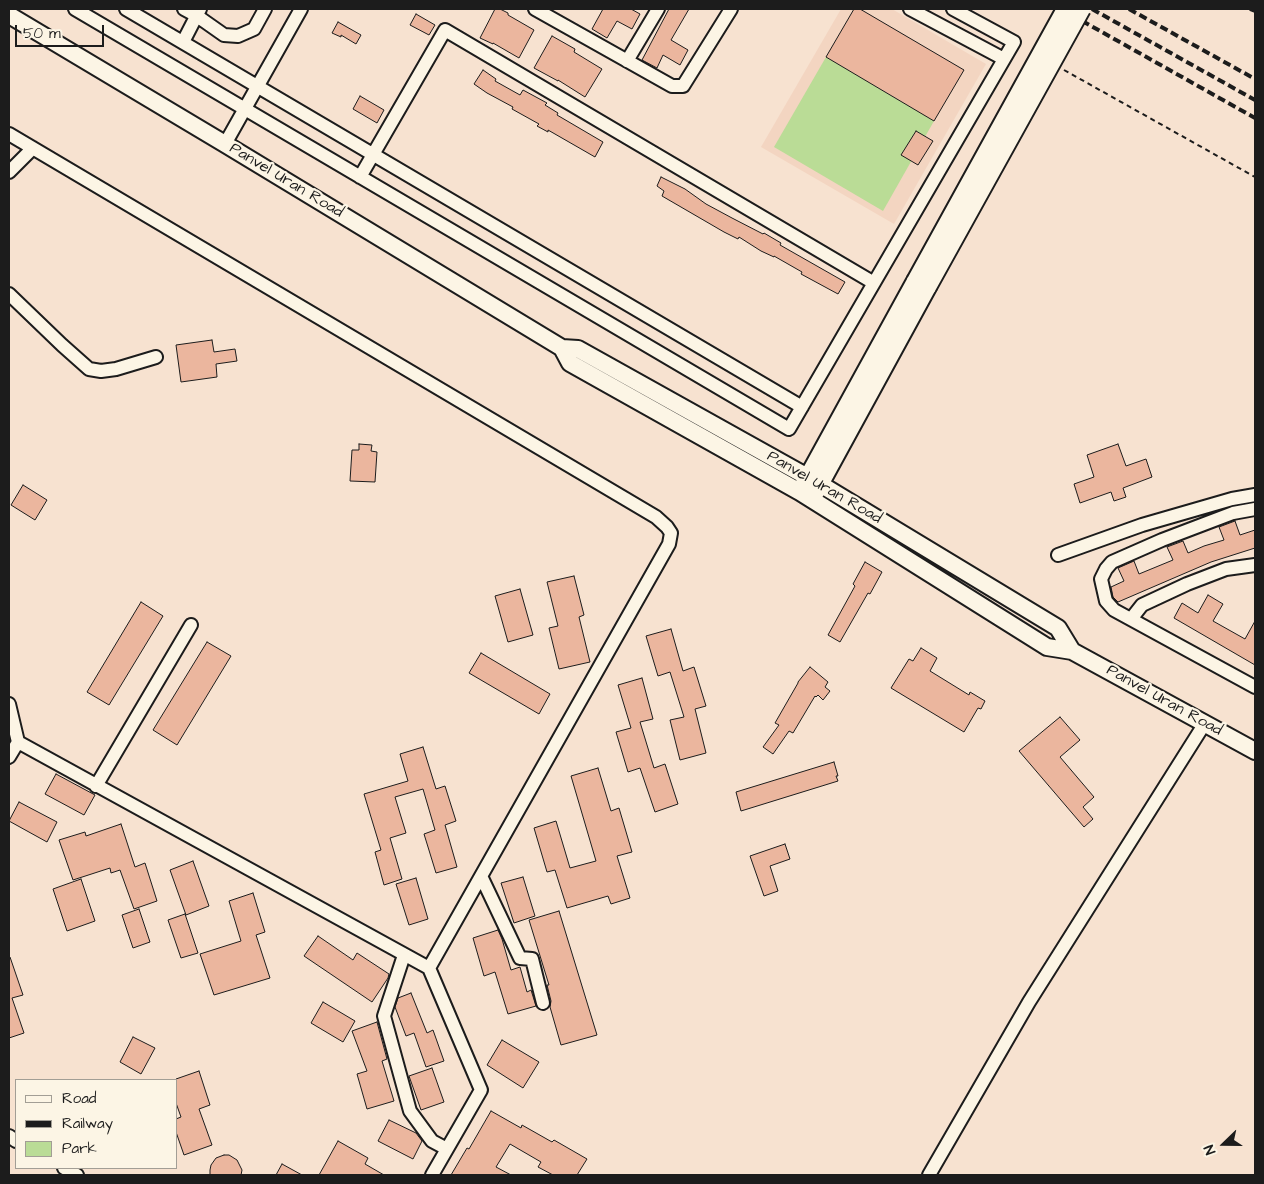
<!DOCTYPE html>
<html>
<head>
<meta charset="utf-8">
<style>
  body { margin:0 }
  #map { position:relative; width:1264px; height:1184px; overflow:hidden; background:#f7e2d0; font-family:"Architects Daughter",sans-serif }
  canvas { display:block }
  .frame { position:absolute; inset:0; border:10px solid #1c1c1c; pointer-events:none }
  .legend { position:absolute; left:15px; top:1079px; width:162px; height:90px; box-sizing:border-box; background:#fcf5e5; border:1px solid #a29e95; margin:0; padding:6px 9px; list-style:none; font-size:15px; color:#1c1c1c }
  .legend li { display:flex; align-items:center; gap:10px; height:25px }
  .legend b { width:25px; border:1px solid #a29e95 }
  .north { position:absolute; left:1199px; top:1119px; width:50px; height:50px; -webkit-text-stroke:4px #fcf5e5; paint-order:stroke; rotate:248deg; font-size:14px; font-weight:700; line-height:20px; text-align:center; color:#1c1c1c }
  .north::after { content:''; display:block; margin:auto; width:18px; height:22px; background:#1c1c1c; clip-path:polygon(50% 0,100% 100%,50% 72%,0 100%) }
  .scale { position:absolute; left:15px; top:25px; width:89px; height:22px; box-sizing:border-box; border:2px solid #1c1c1c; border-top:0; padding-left:6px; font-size:15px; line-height:18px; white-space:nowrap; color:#1c1c1c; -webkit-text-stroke:4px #fcf5e5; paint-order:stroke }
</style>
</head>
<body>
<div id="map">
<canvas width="1264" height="1184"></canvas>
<div class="frame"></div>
<ul class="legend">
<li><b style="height:6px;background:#fcf5e5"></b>Road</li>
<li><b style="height:6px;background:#1c1c1c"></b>Railway</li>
<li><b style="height:14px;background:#badc96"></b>Park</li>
</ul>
<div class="north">N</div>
<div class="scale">50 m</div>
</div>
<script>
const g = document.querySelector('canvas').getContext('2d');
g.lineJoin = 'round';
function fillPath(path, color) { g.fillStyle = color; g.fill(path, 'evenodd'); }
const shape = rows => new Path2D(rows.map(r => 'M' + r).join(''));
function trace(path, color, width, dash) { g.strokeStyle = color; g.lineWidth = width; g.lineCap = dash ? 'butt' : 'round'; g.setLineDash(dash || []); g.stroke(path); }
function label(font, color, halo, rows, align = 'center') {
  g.font = font + ' "Architects Daughter",sans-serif'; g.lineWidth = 4.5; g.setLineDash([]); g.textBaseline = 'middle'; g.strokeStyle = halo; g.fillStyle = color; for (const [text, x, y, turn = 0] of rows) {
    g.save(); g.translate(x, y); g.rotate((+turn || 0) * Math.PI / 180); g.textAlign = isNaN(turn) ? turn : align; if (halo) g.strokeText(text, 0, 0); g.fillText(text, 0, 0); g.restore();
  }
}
fillPath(shape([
  [841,9,892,9,986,64,894,224,761,147]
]), '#f3d5c1');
fillPath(shape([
  [826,57,934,121,883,211,774,147]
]), '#badc96');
const building = shape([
  [495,9,500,9,508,13,508,15,534,30,519,58,493,43,493,44,480,38,495,9],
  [603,9,631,9,640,14,632,29,617,21,607,38,592,29,603,9],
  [669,9,689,9,671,40,688,50,680,65,663,55,657,68,642,60,669,9],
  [854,9,860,9,964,70,934,121,826,57,854,9],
  [416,14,435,25,429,35,410,25,416,14],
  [338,22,361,35,356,44,341,35,341,37,332,33,338,22],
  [552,36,575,49,574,52,602,69,585,97,558,80,558,81,534,68,552,36],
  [483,70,496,79,495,81,520,95,523,90,547,103,545,105,558,113,557,115,603,142,595,157,548,130,548,132,537,126,539,124,512,109,513,107,487,93,474,84,483,70],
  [360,96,384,110,377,123,353,109,360,96],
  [916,131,933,141,918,165,901,155,916,131],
  [661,177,685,189,706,204,732,218,763,234,764,233,781,243,780,245,845,282,838,294,801,274,802,272,774,256,774,257,761,251,739,237,738,239,724,232,662,196,664,191,657,186,661,177],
  [212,340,214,352,235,349,237,361,216,364,217,377,181,382,176,345,212,340],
  [359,444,372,445,371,451,377,452,375,482,350,481,352,450,359,450,359,444],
  [1118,444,1126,466,1146,459,1152,477,1123,488,1126,497,1114,501,1111,492,1080,503,1074,484,1094,477,1087,455,1118,444],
  [23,485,47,500,35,520,11,505,23,485],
  [1235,521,1240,535,1255,530,1255,548,1211,562,1118,602,1113,597,1111,587,1124,581,1118,568,1134,561,1139,574,1173,560,1167,547,1183,541,1188,553,1204,546,1224,540,1219,527,1235,521],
  [865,562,882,572,870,594,868,593,840,642,828,635,855,586,853,584,865,562],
  [574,576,584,615,579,617,590,662,559,669,549,628,558,626,547,582,574,576],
  [520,589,533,635,508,642,495,596,520,589],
  [1208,595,1223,604,1213,621,1245,639,1255,621,1255,665,1174,618,1182,603,1198,613,1208,595],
  [141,602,163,616,109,705,87,692,141,602],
  [671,629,683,671,694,667,706,706,695,709,706,753,680,760,670,720,684,717,670,672,658,676,646,636,671,629],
  [207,642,231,656,177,745,153,730,207,642],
  [921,648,937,658,930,671,969,695,970,692,985,701,981,709,978,708,964,732,891,688,909,659,913,661,921,648],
  [481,653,550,694,539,714,469,673,481,653],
  [810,667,828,682,825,687,830,691,823,700,818,695,816,697,815,696,793,733,789,731,773,754,763,747,779,725,775,723,798,683,798,682,810,667],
  [642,678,653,719,640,722,654,768,665,764,678,804,655,812,640,768,628,772,616,732,631,728,618,685,642,678],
  [1060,717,1080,740,1060,757,1094,797,1083,807,1093,819,1084,827,1019,751,1060,717],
  [423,747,436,789,445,786,456,821,445,825,457,867,436,873,424,834,435,830,423,789,395,797,406,833,390,838,402,879,384,885,375,852,381,850,364,794,408,781,400,754,423,747],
  [834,762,838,776,836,776,838,781,741,811,736,792,834,762],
  [598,768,611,811,619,808,632,852,617,856,630,898,611,904,608,896,567,908,555,870,547,872,534,828,556,821,570,868,596,861,571,776,598,768],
  [56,774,95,795,84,815,45,794,56,774],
  [19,802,57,822,47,842,9,821,19,802],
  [121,824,135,867,145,863,157,901,134,909,120,870,111,873,110,868,73,880,59,840,85,832,86,836,121,824],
  [785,844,790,859,770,866,778,891,764,896,750,856,785,844],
  [193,861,209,906,186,915,170,870,193,861],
  [523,877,535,916,514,923,501,883,523,877],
  [416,878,428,919,409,925,396,884,416,878],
  [81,879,95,921,67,931,53,889,81,879],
  [253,893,265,932,256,935,270,978,214,995,200,954,241,941,229,901,253,893],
  [139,909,150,942,133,948,122,915,139,909],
  [559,911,597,1035,561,1045,550,1007,551,1001,547,985,549,985,529,920,559,911],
  [185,914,198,953,181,958,168,920,185,914],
  [498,930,502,939,511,970,520,967,527,992,531,990,536,1006,508,1014,495,972,484,976,473,938,498,930],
  [318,936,353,960,357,953,389,974,388,978,372,1002,304,956,318,936],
  [9,957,10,957,23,995,12,998,24,1033,9,1038,9,957],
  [411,993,427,1033,433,1030,444,1061,426,1067,414,1033,406,1036,395,1007,398,998,411,993],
  [323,1002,355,1021,343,1042,311,1023,323,1002],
  [377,1022,387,1059,382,1061,394,1101,367,1109,357,1074,367,1071,352,1031,377,1022],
  [133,1037,155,1048,141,1074,120,1062,133,1037],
  [502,1040,539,1062,523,1088,487,1065,502,1040],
  [432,1068,444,1102,421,1110,409,1076,432,1068],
  [199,1071,210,1105,199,1109,212,1145,184,1155,176,1132,176,1119,181,1117,176,1103,176,1079,199,1071],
  [491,1111,521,1128,522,1125,552,1142,554,1140,587,1159,577,1175,553,1175,538,1167,541,1162,510,1144,496,1167,511,1175,451,1175,467,1148,469,1149,491,1111],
  [389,1120,416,1133,422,1141,413,1159,378,1141,389,1120],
  [338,1141,368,1158,365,1164,384,1175,319,1175,338,1141],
  [224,1155,229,1155,237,1160,242,1170,241,1175,210,1175,210,1170,211,1165,216,1158,224,1155],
  [282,1164,302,1175,276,1175,282,1164]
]);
fillPath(building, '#ebb69e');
trace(building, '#1c1c1c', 1);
const minor = shape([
  [75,9,789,429,1014,42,953,9],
  [126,9,802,407],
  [184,9,197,16,224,35,238,36,254,29,265,9],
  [535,9,672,86,683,86,731,9],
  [910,9,1004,59],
  [183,42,200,9],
  [627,61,658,9],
  [9,134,656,517,667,527,671,533,669,544,429,968,18,742],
  [225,144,301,9],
  [9,172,33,148],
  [360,177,445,30,874,283],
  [9,294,62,345,89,369,101,371,116,369,156,357],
  [1255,509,1233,513,1162,540,1112,562,1106,569,1101,579,1106,601,1114,610,1255,687],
  [1058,555,1142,525,1232,499,1255,495],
  [1131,619,1142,605,1187,584,1226,569,1255,565],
  [9,704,18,742,9,757],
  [96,786,191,625],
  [481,876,520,958,532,959,543,1003],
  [404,955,384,1016,410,1111,432,1141,447,1149],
  [429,968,481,1090,432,1175],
  [9,1136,16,1141],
  [64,1168,77,1175],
  [929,1175,1029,1002,1205,723]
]);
const major = shape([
  [9,15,225,144,562,348,578,349,820,484,1058,628,1072,651],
  [562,348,570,363,800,492,1047,647,1072,651,1255,751],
  [803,485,915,281],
  [815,494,928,287]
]);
trace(minor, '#1c1c1c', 16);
trace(major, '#1c1c1c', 20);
trace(shape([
  [1064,70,1255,177]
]), '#1c1c1c', 2, [5, 4]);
trace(minor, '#fcf5e5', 12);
trace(major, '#fcf5e5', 16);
trace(shape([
  [1061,9,1255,118],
  [1092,9,1255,100],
  [1129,9,1255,79],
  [1250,9,1255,11]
]), '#1c1c1c', 4, [8, 4]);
const majorBridge = shape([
  [915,281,1065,9],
  [928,287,1082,9]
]);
trace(majorBridge, '#1c1c1c', 20, []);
trace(majorBridge, '#fcf5e5', 16);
label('16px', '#1c1c1c', '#fcf5e5', [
  ["Panvel Uran Road",286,181,31],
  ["Panvel Uran Road",824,488,30],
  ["Panvel Uran Road",1164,701,29]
]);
</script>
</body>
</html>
